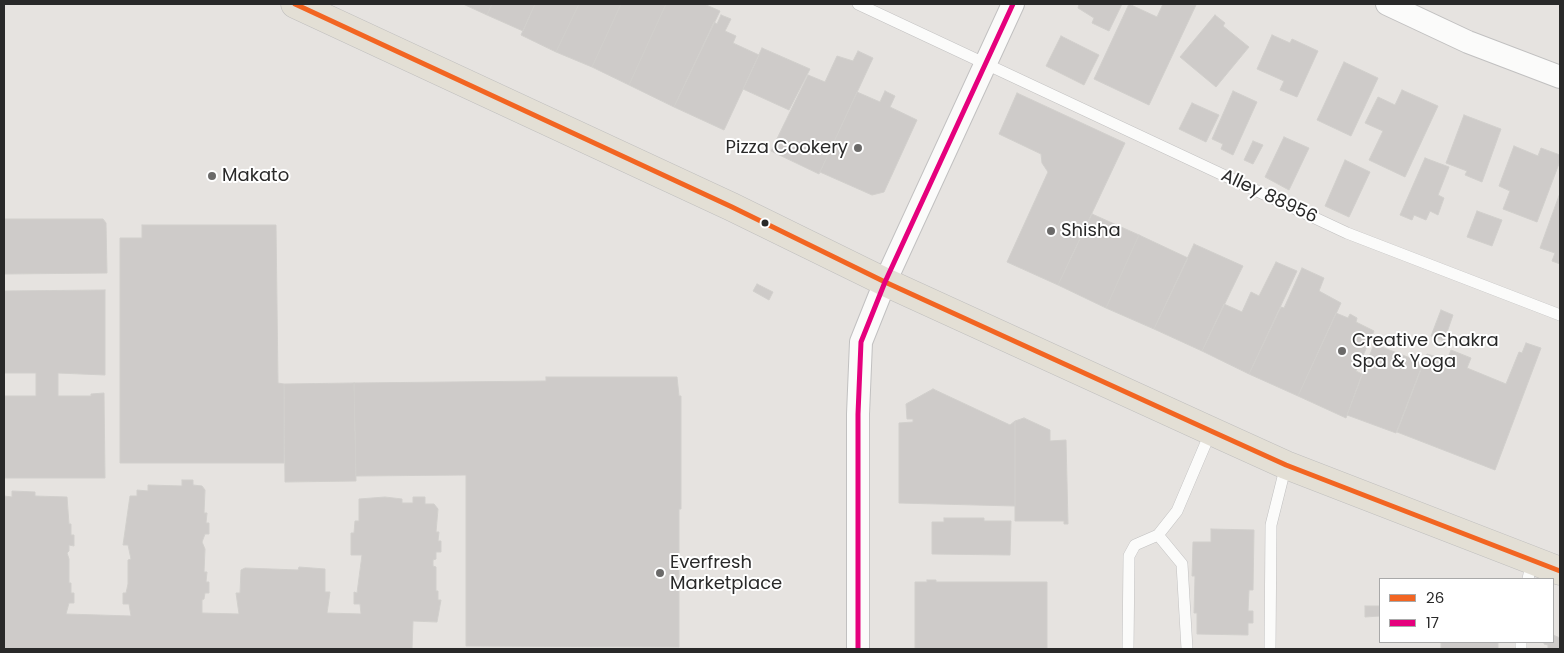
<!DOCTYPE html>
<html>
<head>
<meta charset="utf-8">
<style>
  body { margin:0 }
  #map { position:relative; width:1564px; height:653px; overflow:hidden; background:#e6e3e0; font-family:Poppins,sans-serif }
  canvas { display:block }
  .frame { position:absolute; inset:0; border:5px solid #292929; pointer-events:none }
  .legend { position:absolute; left:1379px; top:578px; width:175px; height:65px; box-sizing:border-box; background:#fff; border:1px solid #a9a9a9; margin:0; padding:6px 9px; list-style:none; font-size:15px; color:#292929 }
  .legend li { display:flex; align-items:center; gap:10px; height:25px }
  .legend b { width:25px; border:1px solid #a9a9a9 }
</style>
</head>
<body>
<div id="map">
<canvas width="1564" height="653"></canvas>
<div class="frame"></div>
<ul class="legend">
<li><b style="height:6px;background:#f26522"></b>26</li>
<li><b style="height:6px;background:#e5007d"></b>17</li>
</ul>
</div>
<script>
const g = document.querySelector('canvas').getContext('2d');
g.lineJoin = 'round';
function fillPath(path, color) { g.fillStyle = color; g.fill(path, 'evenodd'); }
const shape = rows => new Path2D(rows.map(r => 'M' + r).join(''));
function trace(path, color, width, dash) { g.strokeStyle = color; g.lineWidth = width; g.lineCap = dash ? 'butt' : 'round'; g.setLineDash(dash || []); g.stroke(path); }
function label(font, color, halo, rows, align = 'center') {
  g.font = font + ' Poppins,sans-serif'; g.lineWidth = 4; g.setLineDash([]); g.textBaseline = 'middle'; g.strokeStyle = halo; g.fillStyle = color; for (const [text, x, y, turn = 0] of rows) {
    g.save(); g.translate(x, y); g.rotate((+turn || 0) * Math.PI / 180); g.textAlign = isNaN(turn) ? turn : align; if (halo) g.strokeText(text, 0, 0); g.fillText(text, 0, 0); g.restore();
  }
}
const building = shape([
  [463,4,492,4,487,15,463,4],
  [492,4,535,4,523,31,487,15,492,4],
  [535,4,579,4,556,52,521,35,535,4],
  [579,4,621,4,592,67,556,52,579,4],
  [621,4,666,4,629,85,592,67,621,4],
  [666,4,704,4,720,11,674,107,629,85,666,4],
  [1079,4,1122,4,1109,31,1092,23,1094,18,1078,8,1079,4],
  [1129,4,1157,17,1163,4,1196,5,1149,105,1094,79,1129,4],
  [721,15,731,19,725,31,736,36,733,43,759,55,724,130,674,107,714,22,717,24,721,15],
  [1215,15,1225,23,1223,26,1249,47,1216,87,1180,57,1215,15],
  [1272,35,1290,43,1292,39,1318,51,1297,97,1280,90,1284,81,1257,69,1272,35],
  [1061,36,1099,55,1084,85,1046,66,1061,36],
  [762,48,810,69,789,110,743,89,762,48],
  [858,51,873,58,819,174,771,151,808,75,825,82,837,56,853,61,858,51],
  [1344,62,1378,78,1351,136,1317,120,1344,62],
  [1402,90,1438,106,1405,177,1369,160,1383,131,1365,123,1378,97,1395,105,1402,90],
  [885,91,895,96,890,107,917,120,884,192,872,195,820,172,857,92,880,102,885,91],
  [1233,91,1257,102,1233,155,1221,149,1223,144,1212,139,1233,91],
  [1017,93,1125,143,1058,285,1007,262,1048,172,1042,163,1041,154,999,134,1017,93],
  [1192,103,1219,115,1206,142,1179,129,1192,103],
  [1464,115,1501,129,1482,182,1465,175,1467,171,1446,163,1464,115],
  [1284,137,1309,148,1289,190,1265,177,1284,137],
  [1253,141,1263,145,1253,164,1244,160,1253,141],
  [1514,146,1538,156,1541,148,1560,155,1560,161,1537,222,1503,209,1510,191,1499,186,1514,146],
  [1425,158,1449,167,1438,195,1444,198,1438,215,1430,211,1426,220,1414,215,1412,220,1400,215,1425,158],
  [1345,160,1370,172,1349,217,1325,206,1345,160],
  [1560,193,1560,264,1552,261,1555,253,1540,248,1560,193],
  [1477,211,1502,220,1492,246,1467,237,1477,211],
  [1092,214,1139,235,1106,308,1058,285,1092,214],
  [4,219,103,219,106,223,107,273,4,274,4,219],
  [142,225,276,225,278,383,284,384,284,463,120,463,120,238,142,238,142,225],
  [1139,235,1188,258,1154,329,1106,308,1139,235],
  [1194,244,1243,266,1202,351,1154,329,1194,244],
  [1276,262,1297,271,1249,374,1202,351,1224,304,1242,312,1251,292,1259,296,1276,262],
  [1302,268,1324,278,1319,291,1341,303,1298,396,1249,374,1281,307,1284,308,1302,268],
  [757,284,773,292,769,300,753,291,757,284],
  [105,290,105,375,58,373,58,396,91,396,91,394,104,393,105,478,4,478,4,396,36,396,36,373,4,373,4,291,105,290],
  [1441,310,1453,315,1444,341,1431,336,1441,310],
  [1336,313,1348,318,1350,314,1357,318,1356,322,1374,331,1356,371,1362,374,1346,418,1298,396,1336,313],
  [1526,343,1541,348,1495,470,1397,432,1427,354,1447,360,1451,350,1471,358,1467,368,1506,384,1519,352,1522,353,1526,343],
  [1374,344,1423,363,1396,433,1347,415,1374,344],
  [546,377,677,377,679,396,681,396,681,509,679,509,679,647,466,646,466,475,356,476,354,383,546,381,546,377],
  [354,383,356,481,285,482,284,384,354,383],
  [933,389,1010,425,1015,421,1015,506,899,503,899,423,913,422,913,419,907,419,906,404,933,389],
  [1024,418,1050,430,1050,441,1066,440,1068,524,1064,524,1064,521,1015,521,1015,421,1024,418],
  [182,480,193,480,193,485,202,486,205,490,204,513,207,513,206,523,209,523,209,534,205,534,202,542,205,549,204,572,207,572,206,582,209,582,209,593,205,593,204,599,202,600,202,613,239,614,236,593,240,593,241,570,245,568,298,570,299,567,325,569,325,592,330,592,327,613,361,614,360,604,354,604,354,592,357,593,362,555,351,555,351,533,354,533,355,521,359,521,359,499,385,497,402,499,402,503,413,503,413,497,425,497,425,504,434,504,438,509,436,532,439,532,438,541,441,541,441,552,436,552,436,559,433,560,433,566,436,567,436,591,438,591,438,600,441,600,437,622,413,621,412,649,4,649,4,496,12,497,12,491,35,492,35,496,67,497,69,524,71,524,71,535,74,535,74,546,69,545,69,551,67,553,69,559,69,583,71,583,71,593,74,593,74,603,69,603,66,614,131,616,129,604,123,604,123,593,126,593,128,584,128,560,131,559,128,545,123,545,130,496,137,496,137,490,148,491,148,485,182,486,182,480],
  [944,518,984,518,984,521,1011,521,1010,555,932,554,932,522,944,522,944,518],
  [1211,529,1254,530,1253,590,1249,590,1248,611,1253,611,1253,623,1248,623,1248,635,1197,634,1197,613,1194,613,1195,576,1192,576,1193,542,1211,542,1211,529],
  [927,580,936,580,936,582,1047,582,1047,649,915,649,915,582,927,582,927,580],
  [1365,606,1380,606,1380,616,1365,617,1365,606],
  [1553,635,1560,638,1560,649,1548,649,1548,645,1544,644,1544,642,1553,642,1553,635],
  [1441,642,1498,642,1498,649,1441,649,1441,642]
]);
fillPath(building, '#cecbc9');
trace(building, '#d1cfcc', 1);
const service = shape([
  [858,4,1347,233,1560,315],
  [1158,535,1182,564,1187,649],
  [1528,579,1532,560],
  [1521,642,1521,649],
  [1128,649,1129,556,1135,545,1158,535,1177,511,1211,431],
  [1270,649,1271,525,1286,465]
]);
const minor = shape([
  [1387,4,1468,42,1560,77],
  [858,649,858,414,861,342,885,282,1013,4]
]);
const primary = shape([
  [295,4,732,207,885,282,1211,431,1286,465,1560,571]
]);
trace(service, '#c1c0c0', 12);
trace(minor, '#c1c0c0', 24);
trace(primary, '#bfbebd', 29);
trace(service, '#fbfbfa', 11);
trace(minor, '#fbfbfa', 22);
trace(primary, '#e3dfd5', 28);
trace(shape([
  [295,4,732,207,885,282,1211,431,1286,465,1560,571]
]), '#f26522', 5);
trace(shape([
  [858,649,858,414,861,342,885,282,1013,4]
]), '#e5007d', 5);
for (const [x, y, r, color] of [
  [858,148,5,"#6b6a69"],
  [212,176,5,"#6b6a69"],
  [765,223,4.5,"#292929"],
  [1051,231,5,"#6b6a69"],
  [1342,351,5,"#6b6a69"],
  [660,573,5,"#6b6a69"]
]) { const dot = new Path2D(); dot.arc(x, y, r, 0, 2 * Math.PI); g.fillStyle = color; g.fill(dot); trace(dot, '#fff', 2); }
label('18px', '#292929', '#fff', [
  ["Pizza Cookery",848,148,"right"],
  ["Makato",222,176],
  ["Shisha",1061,231],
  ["Creative Chakra",1352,341],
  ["Spa & Yoga",1352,362],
  ["Everfresh",670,563],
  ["Marketplace",670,584]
], 'left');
label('18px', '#292929', '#fff', [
  ["Alley 88956",1269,197,25]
]);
</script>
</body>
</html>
